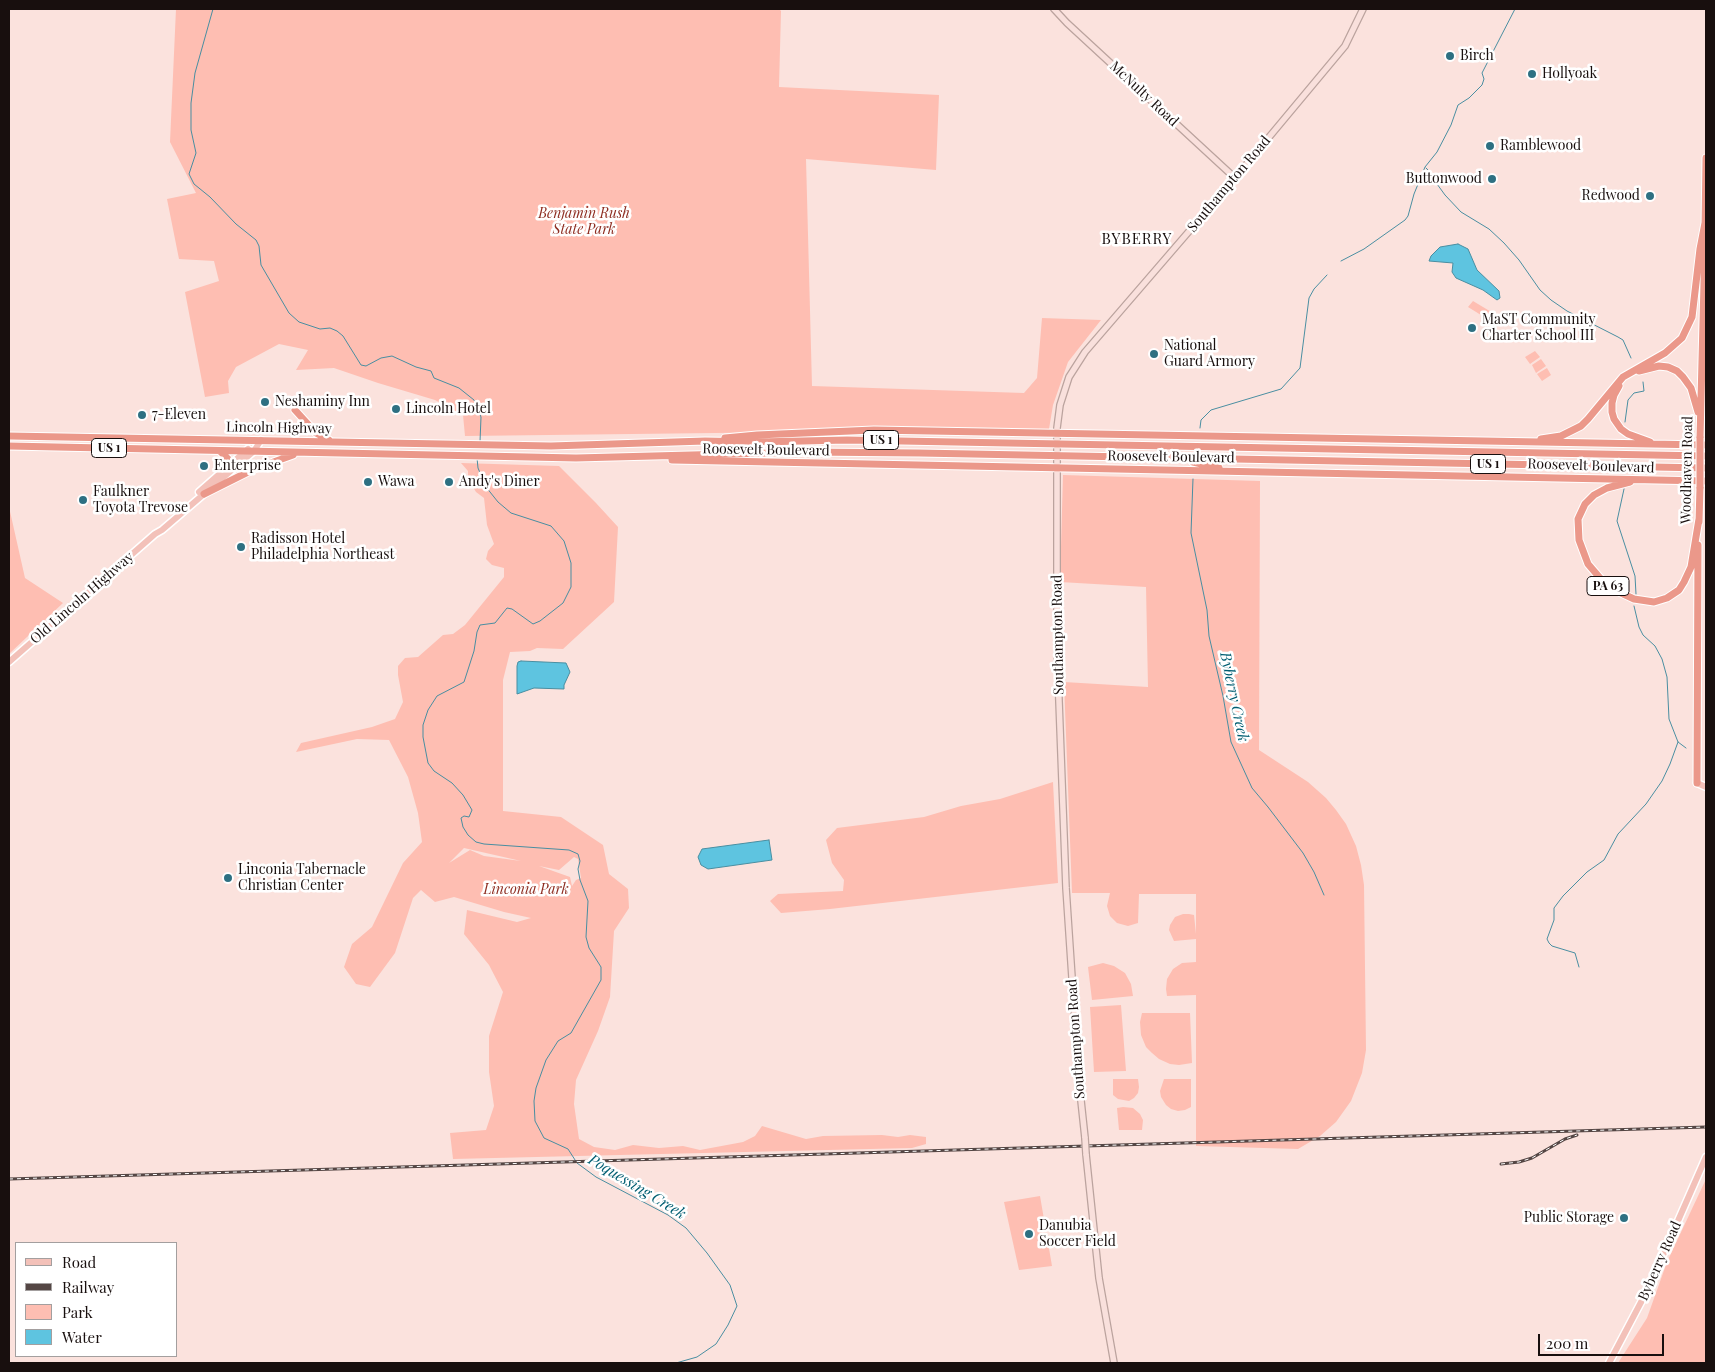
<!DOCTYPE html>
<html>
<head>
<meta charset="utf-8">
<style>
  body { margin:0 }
  #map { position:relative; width:1715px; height:1372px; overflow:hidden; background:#fbe2dd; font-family:"Playfair Display",serif }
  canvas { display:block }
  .frame { position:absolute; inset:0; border:10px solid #180f0e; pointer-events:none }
  .legend { position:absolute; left:15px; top:1242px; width:162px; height:115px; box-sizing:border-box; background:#fff; border:1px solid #a39f9f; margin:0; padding:6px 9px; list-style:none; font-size:15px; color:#180f0e }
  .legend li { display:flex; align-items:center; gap:10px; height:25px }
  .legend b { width:25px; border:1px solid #a39f9f }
  .scale { position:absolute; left:1538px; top:1334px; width:126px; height:22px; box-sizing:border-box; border:2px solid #180f0e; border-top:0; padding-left:6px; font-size:15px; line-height:18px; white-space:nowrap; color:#180f0e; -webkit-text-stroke:4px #fff; paint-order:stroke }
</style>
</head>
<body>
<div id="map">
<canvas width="1715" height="1372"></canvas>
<div class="frame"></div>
<ul class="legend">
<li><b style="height:6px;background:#f3c1b9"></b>Road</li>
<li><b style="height:6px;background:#544644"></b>Railway</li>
<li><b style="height:14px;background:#febeb2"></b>Park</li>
<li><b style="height:14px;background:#5ec4e0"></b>Water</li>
</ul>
<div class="scale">200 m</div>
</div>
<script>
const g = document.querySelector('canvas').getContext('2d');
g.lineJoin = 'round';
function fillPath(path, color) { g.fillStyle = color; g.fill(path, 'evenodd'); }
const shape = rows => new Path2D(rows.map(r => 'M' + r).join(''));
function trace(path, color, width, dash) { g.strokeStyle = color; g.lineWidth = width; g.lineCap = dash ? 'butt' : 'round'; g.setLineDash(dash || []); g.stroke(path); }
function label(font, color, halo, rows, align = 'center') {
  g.font = font + ' "Playfair Display",serif'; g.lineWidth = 5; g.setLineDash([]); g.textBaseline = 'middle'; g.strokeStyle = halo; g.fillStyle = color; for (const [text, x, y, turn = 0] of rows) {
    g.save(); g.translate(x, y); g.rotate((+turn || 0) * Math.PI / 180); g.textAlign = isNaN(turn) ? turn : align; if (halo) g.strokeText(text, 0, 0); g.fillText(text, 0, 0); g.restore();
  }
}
fillPath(shape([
  [176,9,779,9,781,11,779,87,939,95,936,170,806,159,812,386,1024,393,1037,378,1042,318,1101,320,1068,362,1053,405,1049,429,465,436,463,415,435,400,378,383,334,368,296,370,308,350,279,344,236,367,228,381,229,393,205,397,185,292,219,281,214,261,179,259,167,199,196,193,170,142],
  [1473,301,1493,313,1489,320,1468,307],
  [1535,351,1540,357,1530,364,1525,357],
  [1541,359,1546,366,1536,373,1532,365],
  [1547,368,1551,375,1542,381,1537,374],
  [461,463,559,466,596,503,618,527,614,602,563,649,537,648,530,651,510,652,503,680,503,811,561,817,603,845,609,874,628,889,629,908,614,931,610,997,598,1031,576,1080,574,1104,579,1139,594,1147,615,1150,633,1145,659,1148,683,1146,700,1150,743,1142,755,1136,762,1126,806,1139,823,1136,882,1135,898,1137,910,1135,926,1137,926,1144,912,1148,453,1159,450,1133,486,1130,494,1106,489,1072,489,1036,503,992,489,965,464,934,467,910,517,922,531,918,504,912,454,897,435,902,421,890,413,898,395,953,370,987,356,984,344,967,352,944,372,927,403,863,422,842,418,813,408,777,389,740,357,739,296,752,301,743,372,727,395,719,403,702,398,675,398,666,405,658,418,657,443,635,453,634,465,625,504,577,504,568,492,565,486,559,488,551,494,544,487,525,484,498,476,492,468,479,468,471],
  [464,848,521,861,484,856,470,850,449,863],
  [574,857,578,859,581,878,576,880,572,886,570,877,539,866,559,870],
  [1063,475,1260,481,1259,750,1308,782,1326,798,1336,810,1346,824,1356,846,1361,865,1364,885,1366,1050,1362,1073,1351,1101,1336,1122,1320,1136,1298,1149,1196,1146,1196,995,1167,996,1166,989,1167,979,1173,969,1182,963,1196,962,1196,939,1174,941,1169,930,1170,925,1175,917,1183,914,1189,914,1194,915,1196,934,1196,894,1139,894,1138,923,1128,926,1117,923,1110,916,1107,906,1110,893,1072,893,1064,682,1148,687,1146,587,1060,582],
  [9,507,25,578,63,603,9,654],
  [1053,782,1058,883,830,909,781,913,770,901,778,894,843,891,844,880,832,863,826,840,837,828,924,817,961,806,1000,799],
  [1103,963,1114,966,1125,973,1131,984,1133,996,1092,1000,1088,967],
  [1121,1005,1126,1071,1094,1072,1090,1007],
  [1142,1013,1190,1013,1192,1063,1179,1065,1170,1064,1159,1059,1152,1053,1146,1047,1141,1035,1140,1022],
  [1113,1079,1138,1079,1139,1087,1138,1093,1134,1098,1129,1101,1118,1099,1113,1095],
  [1164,1079,1191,1079,1191,1107,1185,1110,1178,1111,1171,1109,1166,1105,1161,1097,1160,1091],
  [1123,1107,1133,1108,1140,1114,1143,1120,1142,1130,1119,1130,1117,1108],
  [1706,1179,1706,1363,1618,1363,1647,1318,1667,1262],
  [1040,1196,1052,1266,1019,1270,1004,1202]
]), '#febeb2');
const water = shape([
  [1458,244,1468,249,1477,270,1499,291,1500,298,1497,300,1483,290,1456,278,1452,272,1453,263,1429,261,1431,256,1440,247,1458,244],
  [521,661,566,663,570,672,564,685,564,689,534,688,517,694,517,666,518,662,521,661],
  [769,840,772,860,708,869,701,865,698,857,702,849,769,840]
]);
fillPath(water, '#5ec4e0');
trace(water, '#498ea1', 1);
trace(shape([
  [213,9,195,73,191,103,191,130,196,153,189,174,194,184,210,197,236,224,256,240,259,246,261,265,289,313,299,322,320,329,330,328,337,331,343,336,361,365,366,366,381,358,392,356,416,367,431,371,434,378,459,388,474,400,481,417,480,442],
  [1426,168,1434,176,1437,184,1445,195,1461,212,1489,229,1504,243,1519,260,1540,290,1551,300,1567,311,1618,337,1623,340,1631,358],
  [1341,261,1364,249,1405,220,1408,216,1414,194,1425,167,1437,152,1451,125,1458,105,1469,98,1482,85,1484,79,1482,73,1515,9],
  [1625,422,1628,400,1634,393,1644,391,1643,382],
  [1200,428,1201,420,1211,410,1281,389,1300,368,1309,298,1314,289,1327,275],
  [477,458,478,468,486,487,498,502,511,513,551,526,564,541,571,563,571,587,563,603,540,621,533,624,512,609,507,608,495,623,480,625,477,632,474,651,464,682,437,696,428,710,423,725,423,737,428,763,434,771,452,783,463,795,472,810,469,817,464,816,461,818,463,827,468,835,476,842,484,844,569,850,578,854,580,861,578,869,580,880,588,901,586,937,589,948,601,967,601,980,571,1033,558,1041,546,1060,536,1088,534,1101,535,1121,544,1138,568,1149,577,1163,596,1177,668,1215,686,1228,707,1253,730,1285,737,1306,728,1325,716,1344,697,1357,676,1363],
  [1193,479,1191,533,1207,610,1209,636,1223,696,1231,742,1252,788,1268,807,1303,853,1314,872,1324,895],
  [1624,489,1617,521,1635,576,1636,594],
  [1634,606,1639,627,1643,635,1655,646,1662,659,1667,677,1669,719,1678,742,1686,748],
  [1579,967,1575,953,1552,946,1549,943,1547,939,1554,920,1554,908,1563,896,1587,872,1604,860,1618,834,1646,804,1662,781,1670,764,1678,742]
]), '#498ea1', 1);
const secondary = shape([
  [1054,9,1067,23,1235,178],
  [1085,1138,1079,1082,1066,888,1057,648,1057,428,1060,405,1069,377,1085,352,1235,178,1345,46,1363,9],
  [1086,1154,1099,1278,1114,1363]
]);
const primary = shape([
  [199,492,248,449],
  [9,662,155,534,162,530,254,451,261,440],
  [1697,783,1706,787],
  [1609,1363,1649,1287,1706,1157]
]);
const highway = shape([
  [1705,228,1706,158],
  [1639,371,1659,366,1668,367,1677,371,1683,377,1691,388,1698,412],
  [1619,386,1614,395,1612,403,1612,412,1614,419,1621,429,1628,434,1650,442],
  [295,410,316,433,329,440],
  [9,436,551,446,705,441,758,442,847,440,1706,456],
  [725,438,757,435,874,430,1706,445],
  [1700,438,1705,244],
  [1541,439,1561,436,1581,426,1588,419,1623,377,1665,353,1682,338,1692,317,1700,249,1705,223],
  [9,446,576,458,806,452,919,453,1706,468],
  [220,451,228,459,227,468],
  [672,460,1706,481],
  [1193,462,1219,468],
  [1630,482,1607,488,1594,495,1585,504,1578,519,1579,540,1588,564,1600,578,1619,592,1634,599,1654,602,1667,598,1679,590,1684,582,1691,567,1699,519],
  [204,494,254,469,293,455],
  [1699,522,1700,487],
  [1697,783,1698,545]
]);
trace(secondary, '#bba39e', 8);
trace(primary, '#fff', 9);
trace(highway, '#fff', 9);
trace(secondary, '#f9e0dc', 5.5);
trace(primary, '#f3c1b9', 6);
trace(highway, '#eb988a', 7);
const rail = shape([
  [1501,1164,1519,1162,1532,1158,1565,1139,1577,1135],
  [9,1179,1706,1127]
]);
trace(rail, '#544644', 3);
trace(rail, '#fff', 1, [4]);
const secondaryBridge = shape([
  [1085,1138,1086,1154]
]);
const highwayBridge = shape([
  [1700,487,1700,438]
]);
trace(secondaryBridge, '#bba39e', 8, []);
trace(highwayBridge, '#fff', 9, []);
trace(secondaryBridge, '#f9e0dc', 5.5);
trace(highwayBridge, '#eb988a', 7);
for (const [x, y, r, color] of [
  [1450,56,5,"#2e7082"],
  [1532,74,5,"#2e7082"],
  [1490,146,5,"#2e7082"],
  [1492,179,5,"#2e7082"],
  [1650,196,5,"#2e7082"],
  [1472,328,5,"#2e7082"],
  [1154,354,5,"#2e7082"],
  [265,402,5,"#2e7082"],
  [396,409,5,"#2e7082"],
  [142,415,5,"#2e7082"],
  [204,466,5,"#2e7082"],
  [368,482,5,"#2e7082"],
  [449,482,5,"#2e7082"],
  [83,500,5,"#2e7082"],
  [241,547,5,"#2e7082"],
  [228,878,5,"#2e7082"],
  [1624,1218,5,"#2e7082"],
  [1029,1234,5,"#2e7082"]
]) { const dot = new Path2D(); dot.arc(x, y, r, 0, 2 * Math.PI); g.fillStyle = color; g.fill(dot); trace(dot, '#fff', 2); }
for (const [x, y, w] of [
  [881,440,35],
  [109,448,35],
  [1488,464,35],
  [1608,586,42]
]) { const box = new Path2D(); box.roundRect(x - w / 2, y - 9.5, w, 19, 4); g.fillStyle = '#fff'; g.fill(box); trace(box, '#180f0e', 1); }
label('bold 12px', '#180f0e', null, [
  ["US 1",881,440],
  ["US 1",109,448],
  ["US 1",1488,464],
  ["PA 63",1608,586]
]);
label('14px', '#180f0e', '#fff', [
  ["Birch",1460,56],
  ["Hollyoak",1542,74],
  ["Ramblewood",1500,146],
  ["Buttonwood",1482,179,"right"],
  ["Redwood",1640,196,"right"],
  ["MaST Community",1482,320],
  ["Charter School III",1482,336],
  ["National",1164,346],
  ["Guard Armory",1164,362],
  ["Neshaminy Inn",275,402],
  ["Lincoln Hotel",406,409],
  ["7-Eleven",152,415],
  ["Enterprise",214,466],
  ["Wawa",378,482],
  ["Andy's Diner",459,482],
  ["Faulkner",93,492],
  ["Toyota Trevose",93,508],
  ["Radisson Hotel",251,539],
  ["Philadelphia Northeast",251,555],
  ["Linconia Tabernacle",238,870],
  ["Christian Center",238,886],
  ["Public Storage",1614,1218,"right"],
  ["Danubia",1039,1226],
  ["Soccer Field",1039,1242]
], 'left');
label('14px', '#180f0e', '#fff', [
  ["McNulty Road",1144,94,43],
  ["Southampton Road",1229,184,-50],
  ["Lincoln Highway",279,428,1],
  ["Roosevelt Boulevard",766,450,1],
  ["Roosevelt Boulevard",1171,457,1],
  ["Roosevelt Boulevard",1591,466,2],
  ["Woodhaven Road",1687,470,-89],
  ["Old Lincoln Highway",82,598,-41],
  ["Southampton Road",1058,635,-91],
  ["Southampton Road",1076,1039,-94],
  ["Byberry Road",1660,1261,-66]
]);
label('italic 14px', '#8e2d21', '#fff', [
  ["Benjamin Rush",584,214],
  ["State Park",584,230],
  ["Linconia Park",526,890]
]);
g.letterSpacing = '1px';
label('15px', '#180f0e', '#fff', [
  ["BYBERRY",1137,239]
]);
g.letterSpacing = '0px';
label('italic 15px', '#005d71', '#fff', [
  ["Byberry Creek",1234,697,78],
  ["Poquessing Creek",637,1187,31]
]);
</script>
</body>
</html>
